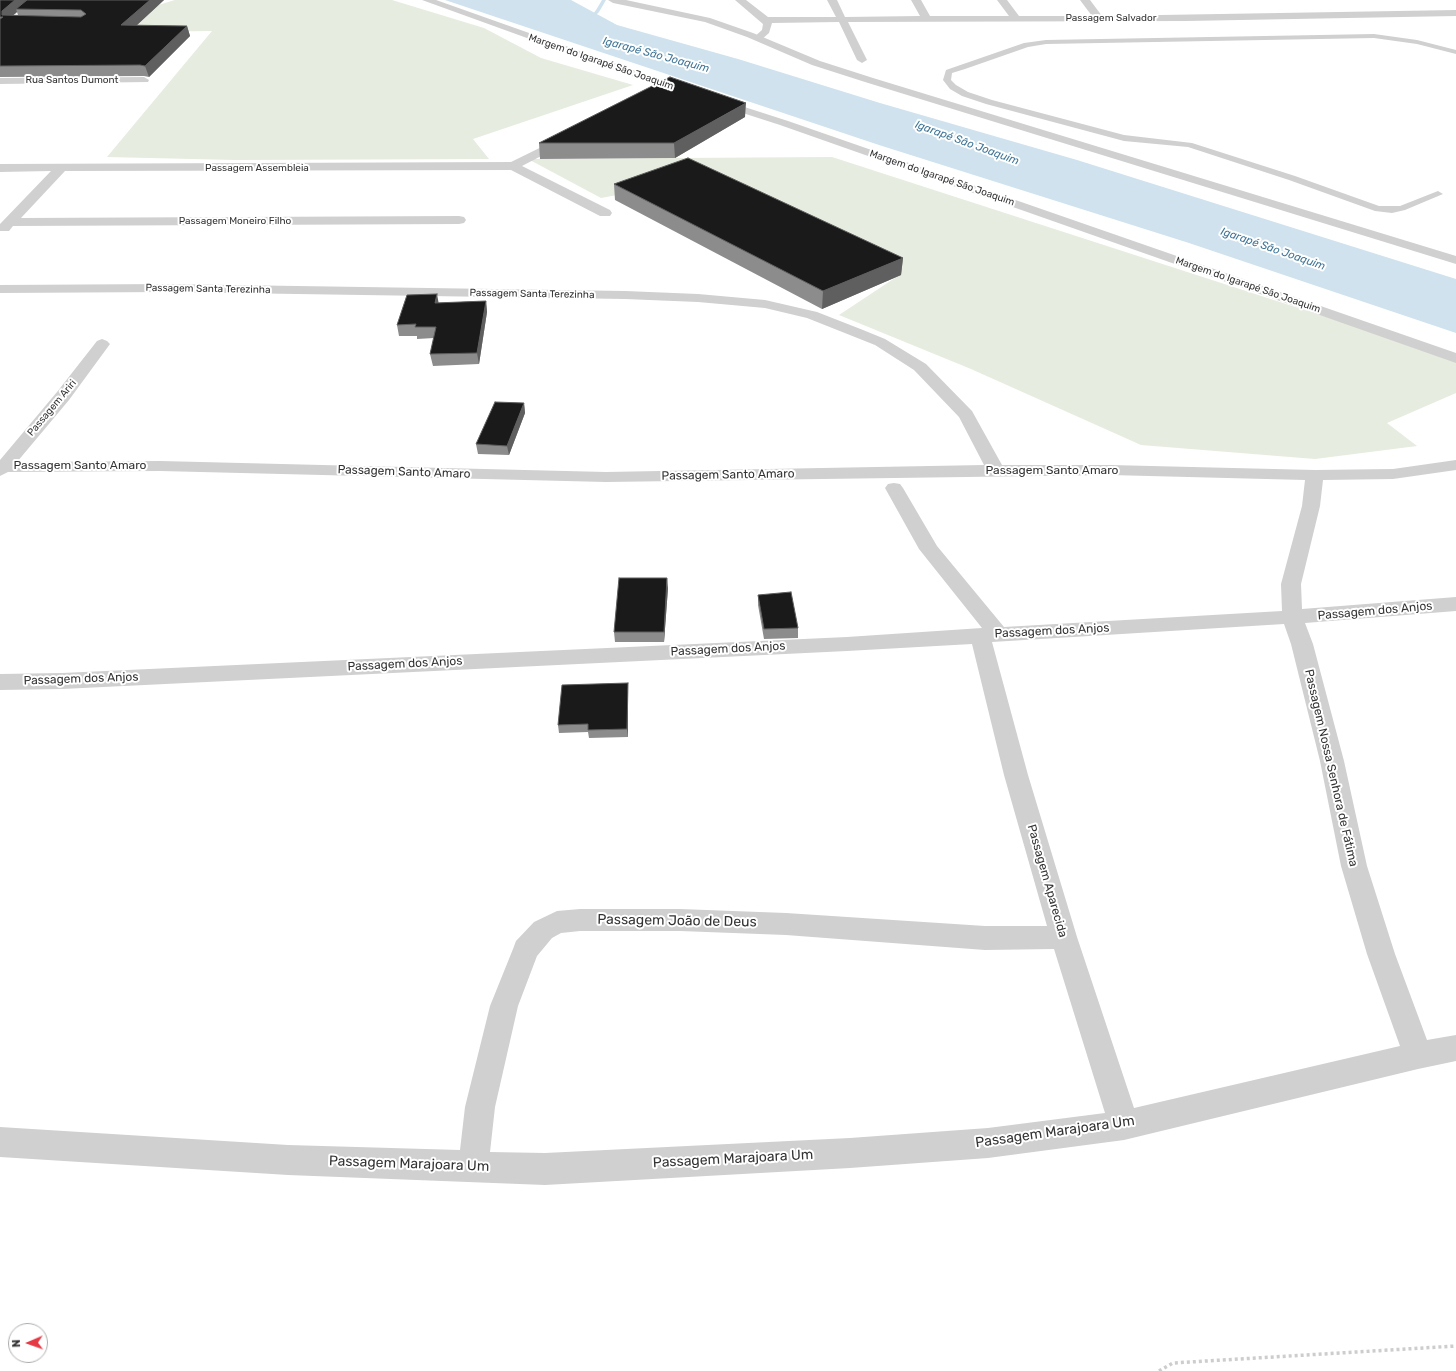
<!DOCTYPE html>
<html>
<head>
<meta charset="utf-8">
<style>
  body { margin:0 }
  #map { position:relative; width:1456px; height:1371px; overflow:hidden; background:#fff; font-family:Rubik,sans-serif }
  canvas { display:block }
  .north { position:absolute; left:8px; top:1323px; width:40px; height:40px; box-sizing:border-box; background:#fff; border:1px solid #adadad; border-radius:50%; rotate:268deg; font-size:11px; font-weight:700; line-height:16px; text-align:center; color:#333 }
  .north::after { content:''; display:block; margin:auto; width:14px; height:18px; background:#e63946; clip-path:polygon(50% 0,100% 100%,50% 72%,0 100%) }
</style>
</head>
<body>
<div id="map">
<canvas width="1456" height="1371"></canvas>
<div class="north">N</div>
</div>
<script>
const g = document.querySelector('canvas').getContext('2d');
g.lineJoin = 'round';
function fillPath(path, color) { g.fillStyle = color; g.fill(path, 'evenodd'); }
const shape = rows => new Path2D(rows.map(r => 'M' + r).join(''));
function trace(path, color, width, dash) { g.strokeStyle = color; g.lineWidth = width; g.lineCap = dash ? 'butt' : 'round'; g.setLineDash(dash || []); g.stroke(path); }
function label(font, color, halo, rows, align = 'center') {
  g.font = font + ' Rubik,sans-serif'; g.lineWidth = 4; g.setLineDash([]); g.textBaseline = 'middle'; g.strokeStyle = halo; g.fillStyle = color; for (const [text, x, y, turn = 0] of rows) {
    g.save(); g.translate(x, y); g.rotate((+turn || 0) * Math.PI / 180); g.textAlign = isNaN(turn) ? turn : align; if (halo) g.strokeText(text, 0, 0); g.fillText(text, 0, 0); g.restore();
  }
}
fillPath(shape([
  [175,0,392,0,484,28,541,58,633,85,473,139,489,159,235,160,107,157,212,31,117,32,135,12],
  [832,157,1456,359,1456,393,1387,423,1417,446,1315,459,1141,445,971,369,839,315,901,274,644,190,601,198,528,159]
]), '#e6ecdf');
fillPath(shape([
  [445,0,571,0,617,25,738,59,880,103,1077,160,1456,279,1456,333,1189,243,879,145]
]), '#cfe2ee');
fillPath(shape([
  [602,0,606,0,599,12,589,22,587,22,596,10,602,0]
]), '#cfe2ee');
trace(shape([
  [1159,1371,1173,1363,1456,1346]
]), '#cdcdcd', 3.5, [3, 3]);
fillPath(shape([
  [1374,34,1417,40,1456,50,1456,54,1417,44,1374,38,1046,44,1028,47,965,69,952,73,951,80,956,85,968,92,992,100,1124,135,1192,143,1295,176,1379,206,1400,206,1438,191,1443,194,1405,210,1392,213,1375,211,1289,180,1188,147,1124,141,986,104,962,96,950,89,943,80,946,70,1024,43,1046,40,1374,34]
]), '#d0d0d0');
fillPath(shape([
  [735,0,746,0,768,17,836,17,827,0,837,0,845,17,920,16,911,0,921,0,930,16,1009,16,997,0,1007,0,1019,16,1092,16,1080,0,1090,0,1102,16,1456,10,1456,16,1186,21,848,22,867,60,862,63,857,60,839,22,772,23,769,33,761,40,755,40,753,38,762,30,763,24,735,0],
  [144,77,149,80,148,82,0,84,0,78,144,77],
  [566,135,572,139,570,141,522,166,610,210,612,213,610,216,600,216,511,170,65,171,21,218,459,216,464,217,466,220,464,223,459,224,13,226,9,231,0,231,0,224,51,171,0,172,0,164,511,162,566,135],
  [166,284,625,291,698,294,765,300,817,312,863,330,885,339,926,364,972,411,1002,465,1110,465,1315,470,1393,469,1456,460,1456,470,1393,479,1323,480,1320,506,1301,584,1302,609,1456,597,1456,611,1305,623,1313,644,1344,761,1367,866,1395,954,1427,1040,1456,1035,1456,1061,1418,1069,1124,1140,988,1158,850,1168,545,1185,288,1175,0,1157,0,1127,288,1145,460,1150,465,1107,490,1006,513,949,516,941,534,922,557,911,580,909,680,909,786,913,985,926,1047,926,1004,775,972,644,847,651,62,689,0,690,0,674,62,673,847,637,982,628,919,549,885,488,888,484,894,483,900,484,903,488,937,546,1004,627,1282,611,1281,584,1302,506,1305,480,1110,475,606,482,160,471,8,472,0,476,0,460,57,392,97,341,102,339,107,341,110,344,69,400,17,462,160,461,606,472,984,465,959,417,914,370,875,345,807,318,765,308,698,302,625,299,166,292,0,293,0,285,166,284],
  [1284,624,1291,644,1320,761,1341,866,1367,954,1400,1046,1134,1108,1077,937,1028,775,992,642,1284,624],
  [580,931,680,931,786,935,985,950,1054,949,1105,1113,988,1128,850,1138,545,1153,490,1152,495,1107,518,1006,537,956,552,938,561,933,580,931]
]), '#d0d0d0');
fillPath(shape([
  [422,0,436,0,673,84,788,121,1456,353,1456,363,780,125,665,88,422,0],
  [608,0,626,0,710,18,753,33,820,61,873,78,1456,256,1456,264,865,82,812,65,747,37,705,22,613,3,608,0]
]), '#d0d0d0');
fillPath(shape([
  [0,0,164,0,136,26,187,26,190,36,149,77,144,76,0,77],
  [17,12,18,15,13,15,15,14],
  [745,117,675,158,540,159,539,143],
  [614,184,903,258,901,275,822,309,615,200],
  [486,301,487,312,479,364,433,366,430,354,434,338,417,339,417,336,399,336,397,325,438,303],
  [524,403,525,413,509,455,478,454,476,444],
  [668,588,664,642,615,642,614,632],
  [758,595,798,628,798,638,764,639,758,605],
  [628,691,628,737,589,738,588,732,559,733,558,725]
]), '#8c8c8c');
fillPath(shape([
  [15,0,30,0,16,9,17,12,6,21,2,15,2,11],
  [150,0,164,0,125,36,121,25],
  [187,26,190,36,149,77,145,66],
  [746,103,745,117,675,158,674,143],
  [903,258,901,275,822,309,823,291],
  [437,294,439,305,435,303],
  [486,301,487,312,479,364,477,353],
  [524,403,525,413,509,455,507,446],
  [667,578,668,588,664,642,664,632],
  [628,683,628,737,627,729]
]), '#5f5f5f');
const building = shape([
  [0,0,15,0,2,11,2,15,81,17,86,14,81,10,16,9,27,0,150,0,121,25,187,26,145,66,140,65,0,66,0,19,3,17,0,17,0,0],
  [670,77,746,103,674,143,539,143,670,77],
  [688,158,903,258,823,291,614,184,688,158],
  [437,294,435,303,486,301,477,353,430,354,436,327,415,327,416,324,397,325,407,295,437,294],
  [495,402,524,403,507,446,476,444,495,402],
  [619,578,667,578,664,632,614,632,619,578],
  [791,592,798,628,764,629,758,595,791,592],
  [628,683,627,729,588,730,588,724,558,725,562,685,628,683]
]);
fillPath(building, '#1a1a1a');
trace(building, '#5f5f5f', 1);
label('10px', '#333', '#fff', [
  ["Passagem Salvador",1111,18],
  ["Margem do Igarapé São Joaquim",601,62,19],
  ["Rua Santos Dumont",72,80],
  ["Passagem Assembleia",257,168],
  ["Margem do Igarapé São Joaquim",942,178,19],
  ["Passagem Moneiro Filho",235,221],
  ["Margem do Igarapé São Joaquim",1248,285,19],
  ["Passagem Santa Terezinha",208,289,1],
  ["Passagem Santa Terezinha",532,294,1],
  ["Passagem Ariri",52,408,-50]
]);
label('italic 11px', '#3f7597', '#fff', [
  ["Igarapé São Joaquim",656,55,15],
  ["Igarapé São Joaquim",967,143,20],
  ["Igarapé São Joaquim",1273,249,19]
]);
label('12px', '#333', '#fff', [
  ["Passagem Santo Amaro",80,466],
  ["Passagem Santo Amaro",1052,471],
  ["Passagem Santo Amaro",404,472,2],
  ["Passagem Santo Amaro",728,475,-1],
  ["Passagem dos Anjos",1375,611,-5],
  ["Passagem dos Anjos",1052,631,-3],
  ["Passagem dos Anjos",728,649,-3],
  ["Passagem dos Anjos",405,664,-3],
  ["Passagem dos Anjos",81,679,-2],
  ["Passagem Nossa Senhora de Fátima",1331,768,77],
  ["Passagem Aparecida",1047,881,74]
]);
label('14px', '#333', '#fff', [
  ["Passagem João de Deus",677,921,1],
  ["Passagem Marajoara Um",1055,1132,-8],
  ["Passagem Marajoara Um",733,1159,-3],
  ["Passagem Marajoara Um",409,1164,2]
]);
</script>
</body>
</html>
